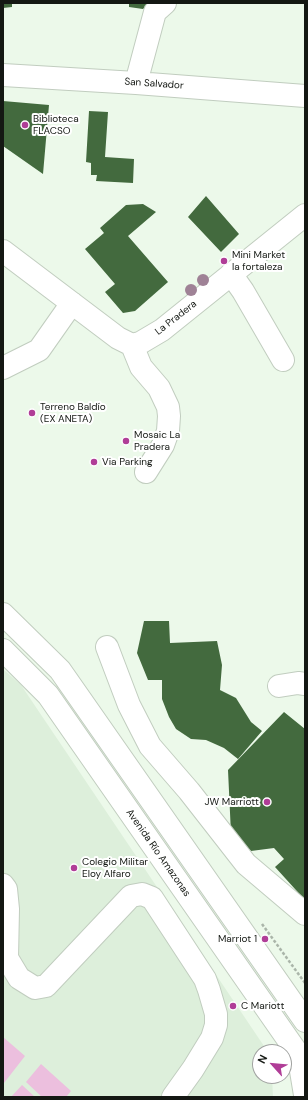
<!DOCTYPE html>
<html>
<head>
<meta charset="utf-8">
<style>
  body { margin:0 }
  #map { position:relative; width:308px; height:1100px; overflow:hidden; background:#ecf9ea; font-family:"DM Sans",sans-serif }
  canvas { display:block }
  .frame { position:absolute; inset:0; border:4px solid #141813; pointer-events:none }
  .north { position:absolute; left:252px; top:1044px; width:40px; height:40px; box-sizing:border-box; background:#fff; border:1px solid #a1a3a1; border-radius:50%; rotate:297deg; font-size:11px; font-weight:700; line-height:16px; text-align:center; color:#141813 }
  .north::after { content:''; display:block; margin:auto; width:14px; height:18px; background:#b03d97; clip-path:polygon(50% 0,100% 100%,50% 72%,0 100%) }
</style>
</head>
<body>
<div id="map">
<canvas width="308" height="1100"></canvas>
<div class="frame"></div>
<div class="north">N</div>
</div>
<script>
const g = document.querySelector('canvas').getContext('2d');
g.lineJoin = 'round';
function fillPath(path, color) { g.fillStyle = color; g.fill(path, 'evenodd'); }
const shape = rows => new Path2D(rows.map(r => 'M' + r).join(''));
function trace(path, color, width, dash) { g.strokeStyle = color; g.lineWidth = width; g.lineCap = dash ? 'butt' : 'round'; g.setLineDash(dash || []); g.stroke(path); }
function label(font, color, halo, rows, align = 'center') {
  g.font = font + ' "DM Sans",sans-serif'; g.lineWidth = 4; g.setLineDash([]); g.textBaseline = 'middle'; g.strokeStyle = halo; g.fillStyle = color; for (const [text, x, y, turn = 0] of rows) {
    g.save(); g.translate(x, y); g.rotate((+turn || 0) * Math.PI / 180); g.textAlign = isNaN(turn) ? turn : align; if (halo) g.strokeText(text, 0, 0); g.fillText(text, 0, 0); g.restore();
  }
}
fillPath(shape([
  [3,669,21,685,268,1052,260,1052,260,1076,272,1076,273,1097,3,1097]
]), '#ddefdb');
fillPath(shape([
  [3,1037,25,1056,4,1083,3,1082],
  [41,1064,71,1091,66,1097,42,1097,26,1082],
  [22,1085,35,1097,11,1097]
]), '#ecbfde');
fillPath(shape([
  [3,3,12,3,12,7,3,8],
  [129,3,150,3,143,9,129,7],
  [3,101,49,105,43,174,3,146],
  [89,111,108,112,105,157,134,159,133,183,96,181,97,175,91,175,91,163,86,162],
  [206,196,239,234,221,252,188,217],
  [143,204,156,212,128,236,168,282,135,311,123,313,105,292,115,284,85,249,104,233,100,228,126,205],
  [144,621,169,621,170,643,217,641,222,665,220,690,236,698,251,722,262,731,238,759,224,748,206,740,191,739,176,729,169,717,162,699,162,680,148,680,137,653],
  [284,712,305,729,305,900,275,867,284,859,274,848,251,851,231,834,228,770]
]), '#436a3e');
const minor = shape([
  [3,75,136,83,305,96],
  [136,83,155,12,165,3],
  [3,251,118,338,132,345,140,343,162,330,305,215],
  [231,274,243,291,283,360],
  [132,345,141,367,159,388,168,407,169,416,168,431,163,445,146,472],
  [3,368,39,350,72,303],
  [107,647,129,705,150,746,189,791,246,864,305,914],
  [279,686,298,683,305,684],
  [3,885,6,889,8,909,7,958,19,978,35,988,46,986,131,896,142,894,152,898,205,979,209,990,216,1014,216,1025,212,1038,193,1069,173,1097]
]);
const major = shape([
  [3,614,60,670,305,1021],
  [3,650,48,695,305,1064],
  [298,1053,305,1095]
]);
trace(minor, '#c1cdbf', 24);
trace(major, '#c1cdbf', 24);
trace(shape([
  [262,924,305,983]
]), '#aab5a9', 2.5, [3, 2]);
trace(minor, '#fff', 22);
trace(major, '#fff', 22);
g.fillStyle = '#9f8296';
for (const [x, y] of [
  [203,280],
  [191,290]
]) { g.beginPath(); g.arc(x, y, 6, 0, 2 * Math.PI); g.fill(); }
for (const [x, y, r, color] of [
  [25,125,4,"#b03d97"],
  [224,261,4,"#b03d97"],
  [32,413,4,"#b03d97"],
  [126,441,4,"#b03d97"],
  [94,462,4,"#b03d97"],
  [267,802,4,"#b03d97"],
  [74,868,4,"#b03d97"],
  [265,939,4,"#b03d97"],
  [233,1006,4,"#b03d97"]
]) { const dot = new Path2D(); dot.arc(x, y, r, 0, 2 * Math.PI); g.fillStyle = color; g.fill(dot); trace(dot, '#fff', 1.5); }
label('10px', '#141813', '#fff', [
  ["San Salvador",154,84,4],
  ["La Pradera",176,318,-38],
  ["Avenida Río Amazonas",158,853,55]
]);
label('10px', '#141813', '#fff', [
  ["Biblioteca",33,119],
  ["FLACSO",33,131],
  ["Mini Market",232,255],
  ["la fortaleza",232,267],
  ["Terreno Baldío",40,407],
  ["(EX ANETA)",40,419],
  ["Mosaic La",134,435],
  ["Pradera",134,447],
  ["Via Parking",102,462],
  ["JW Marriott",259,802,"right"],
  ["Colegio Militar",82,862],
  ["Eloy Alfaro",82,874],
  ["Marriot 1",257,939,"right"],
  ["C Mariott",241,1006]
], 'left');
</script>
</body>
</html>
